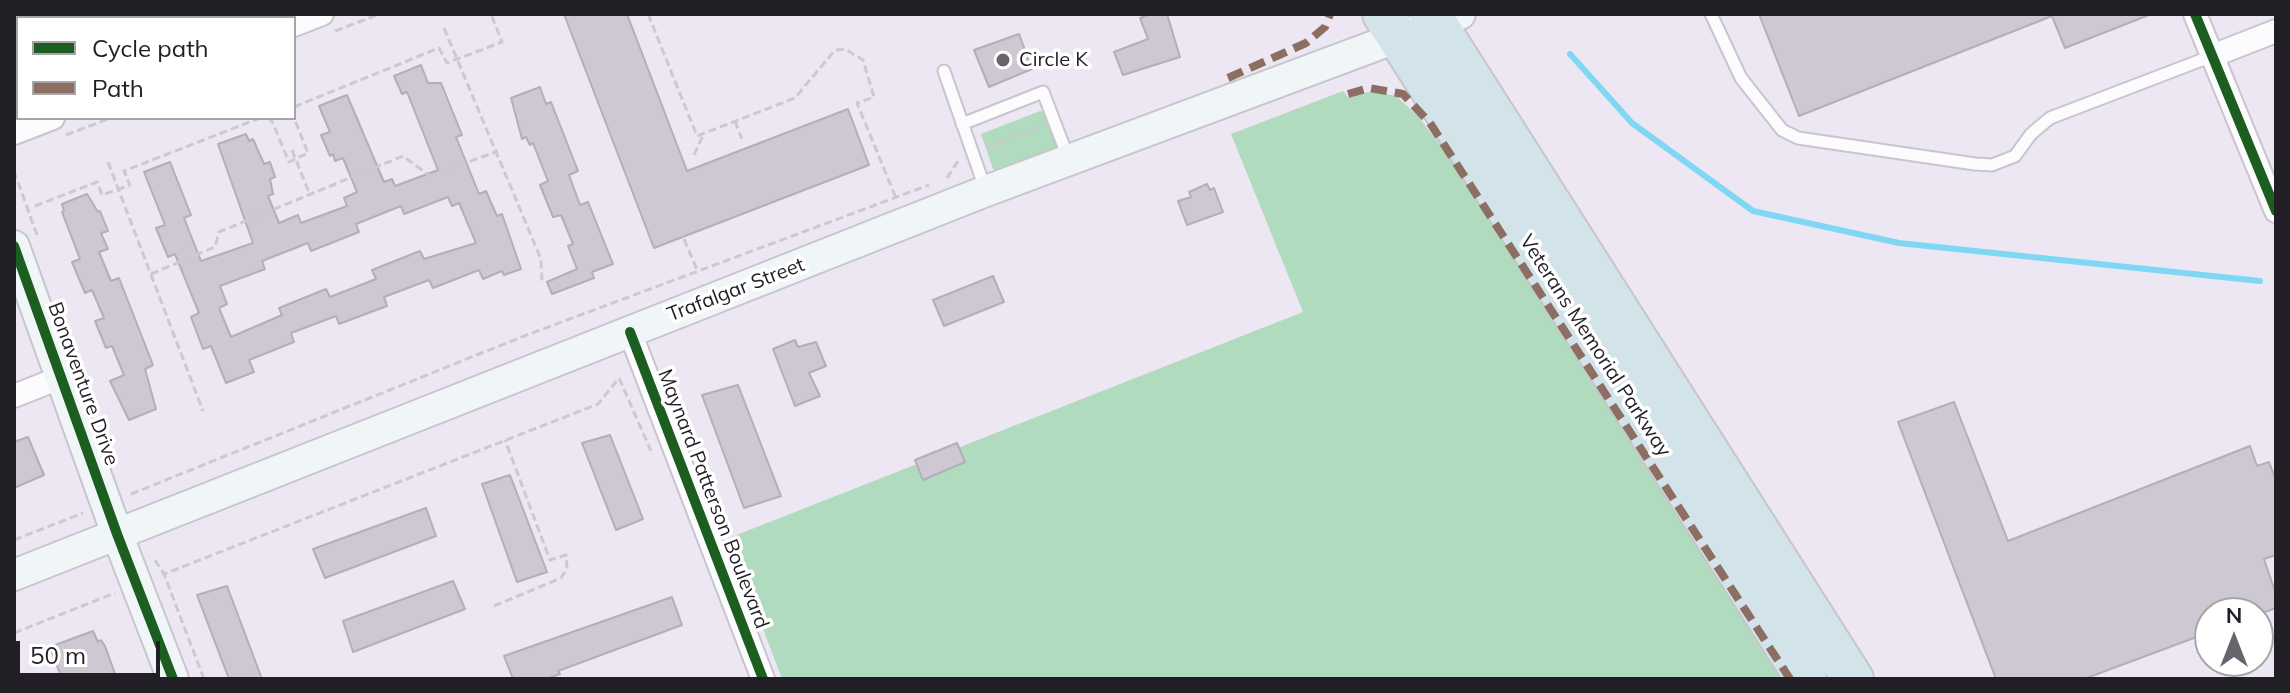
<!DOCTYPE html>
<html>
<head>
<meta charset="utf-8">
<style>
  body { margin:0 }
  #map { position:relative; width:2290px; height:693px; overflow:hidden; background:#ece7f2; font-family:Mulish,sans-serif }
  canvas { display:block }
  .frame { position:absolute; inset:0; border:16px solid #211e25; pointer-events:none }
  .legend { position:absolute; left:16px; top:16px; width:280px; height:104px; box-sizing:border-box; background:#fff; border:2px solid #a6a5a8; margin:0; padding:10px 14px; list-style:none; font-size:24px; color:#211e25 }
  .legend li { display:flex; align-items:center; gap:16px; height:40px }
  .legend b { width:40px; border:2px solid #a6a5a8 }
  .north { position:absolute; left:2194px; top:597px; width:80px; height:80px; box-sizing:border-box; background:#fff; border:2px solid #a6a5a8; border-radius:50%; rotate:0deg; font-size:22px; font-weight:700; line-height:32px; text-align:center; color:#211e25 }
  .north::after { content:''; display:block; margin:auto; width:28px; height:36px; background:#68646d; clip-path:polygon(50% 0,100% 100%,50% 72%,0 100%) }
  .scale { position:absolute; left:16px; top:641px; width:144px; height:36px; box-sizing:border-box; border:4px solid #211e25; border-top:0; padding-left:10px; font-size:24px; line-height:28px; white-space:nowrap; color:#211e25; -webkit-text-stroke:6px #fff; paint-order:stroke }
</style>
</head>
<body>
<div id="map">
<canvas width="2290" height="693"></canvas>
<div class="frame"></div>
<ul class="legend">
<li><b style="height:10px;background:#1b5e20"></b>Cycle path</li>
<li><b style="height:10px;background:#8d6e63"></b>Path</li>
</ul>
<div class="north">N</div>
<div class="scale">50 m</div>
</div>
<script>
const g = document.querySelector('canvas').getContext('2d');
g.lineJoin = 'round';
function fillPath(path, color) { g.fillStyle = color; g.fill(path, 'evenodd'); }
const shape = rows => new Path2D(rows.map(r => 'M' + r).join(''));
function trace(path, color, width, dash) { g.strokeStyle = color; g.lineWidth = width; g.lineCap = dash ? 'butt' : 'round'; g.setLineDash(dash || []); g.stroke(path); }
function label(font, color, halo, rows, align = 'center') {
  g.font = font + ' Mulish,sans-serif'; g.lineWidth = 7; g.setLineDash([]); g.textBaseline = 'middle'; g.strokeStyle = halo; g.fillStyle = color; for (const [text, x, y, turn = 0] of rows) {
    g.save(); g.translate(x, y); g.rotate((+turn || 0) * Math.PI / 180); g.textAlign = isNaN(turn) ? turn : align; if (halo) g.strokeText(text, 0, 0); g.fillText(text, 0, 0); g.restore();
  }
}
fillPath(shape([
  [1343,91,1348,97,1373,91,1396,96,1418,116,1444,150,1782,679,782,679,729,538,1303,312,1231,134],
  [1040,111,1044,112,1057,145,1054,153,999,173,993,169,981,134]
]), '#b0dbbe');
trace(shape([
  [1570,54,1632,123,1753,211,1899,243,2260,281]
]), '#80d7f3', 6);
const building = shape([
  [564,14,627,14,687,171,848,109,869,165,654,248,564,14],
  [1151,14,1167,14,1180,57,1123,75,1114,52,1148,39,1140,18,1151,14],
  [1759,14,2149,14,2149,15,2065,48,2052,16,1799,116,1759,14],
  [1019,34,1032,69,989,87,974,50,1019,34],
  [421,65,428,83,441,83,462,135,456,137,479,194,486,191,497,216,502,214,521,269,504,275,502,271,483,279,479,270,433,288,429,280,384,297,387,306,339,324,336,316,291,333,294,342,249,360,254,372,226,383,211,346,203,349,191,317,199,313,175,254,168,257,156,228,165,225,144,172,170,162,191,215,184,218,201,261,253,243,218,144,246,134,249,141,253,139,264,164,270,162,275,177,270,179,273,194,268,196,279,223,298,215,301,223,347,206,344,198,357,192,343,158,335,161,333,154,330,156,321,135,330,132,319,106,347,95,384,182,392,179,395,186,438,170,407,92,402,94,394,76,421,65],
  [448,197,452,206,459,203,476,243,424,259,420,251,372,270,376,279,330,297,326,289,279,308,282,315,231,337,219,308,227,304,220,286,265,269,262,261,308,243,311,251,359,232,356,224,401,206,404,214,448,197],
  [540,87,546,104,551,102,578,171,569,175,580,205,588,202,613,264,592,272,594,278,552,294,547,282,577,269,568,246,573,244,561,215,553,217,540,185,548,181,533,143,530,145,526,137,522,139,511,98,540,87],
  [1207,184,1210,190,1214,188,1223,212,1187,225,1178,201,1191,197,1189,192,1207,184],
  [87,194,98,212,100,211,108,231,101,233,108,249,99,252,111,281,119,278,153,365,145,369,156,409,129,420,110,381,124,375,112,346,106,348,95,321,104,318,92,290,85,293,72,262,80,259,62,212,64,211,62,204,87,194],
  [993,276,1004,302,944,326,933,300,993,276],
  [795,340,798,347,816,342,826,366,809,373,820,396,795,406,773,349,795,340],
  [738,385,781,496,744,508,702,395,738,385],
  [1954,402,2008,541,2250,446,2257,466,2269,462,2276,480,2276,555,2264,559,2276,594,2276,608,2262,613,2210,613,2210,632,2084,679,1996,679,1898,422,1954,402],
  [610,435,643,519,616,530,582,443,610,435],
  [28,437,44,475,14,488,14,442,28,437],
  [957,443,965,462,923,480,915,460,957,443],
  [510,475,547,572,517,582,482,484,510,475],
  [426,508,436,536,325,578,313,549,426,508],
  [453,581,465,609,353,652,343,621,453,581],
  [227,586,262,679,229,679,197,595,227,586],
  [672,597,682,625,558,671,560,674,546,679,513,679,504,656,672,597],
  [93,631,98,642,101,640,105,646,117,679,62,679,50,647,93,631]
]);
fillPath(building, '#cdc8d1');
trace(building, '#b3afb8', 2);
const lane = shape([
  [1711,14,1741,78,1782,130,1798,138,1975,164,1992,165,2015,156,2031,134,2050,118,2212,56],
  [944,71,986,191],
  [962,124,1043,92,1069,160]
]);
const street = shape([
  [2195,14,2276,211],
  [294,25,322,14],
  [2212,56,2276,31],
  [14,133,53,118],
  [630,332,763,679],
  [14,396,62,377]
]);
const secondary = shape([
  [14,246,117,534,173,679],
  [14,575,986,191,1460,14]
]);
const highway = shape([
  [1383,14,1806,679],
  [1430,14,1853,679]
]);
trace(lane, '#c9c5ce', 15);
trace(street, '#c9c5ce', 26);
trace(secondary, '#c9c5ce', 34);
trace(highway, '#c7c5ca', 44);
trace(shape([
  [648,14,697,136,795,98,835,50,845,49,863,60,874,97,857,103,896,198],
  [444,28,541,259,542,281],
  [335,31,380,14],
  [294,107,439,48,447,63,502,42,491,14],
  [268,118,272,121,289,162,308,153,294,118],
  [735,121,742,139],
  [66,135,111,118],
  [987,148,1039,128],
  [292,150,310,195],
  [694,155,704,133],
  [108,162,203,411],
  [14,171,37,235],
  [947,178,958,161],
  [35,206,97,182,102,195,130,185,124,171,260,118],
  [684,239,698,272],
  [151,274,215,247,219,232,403,156,430,176,498,151],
  [131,494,524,336,929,185],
  [14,540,83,513],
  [155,560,164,574],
  [494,606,561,578,567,568,566,555,550,560,505,440],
  [14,633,115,593],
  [204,679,164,574,598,404,619,378,651,451]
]), '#cccace', 3, [8, 4]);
trace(lane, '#fcfbfd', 11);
trace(street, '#fcfbfd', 22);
trace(secondary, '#f0f5f7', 30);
trace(highway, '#d2e4e9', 40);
trace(shape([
  [1228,78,1306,43,1325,27,1330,14],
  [1348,94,1369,88,1403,94,1430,123,1790,679]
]), '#8d6e63', 8, [16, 8]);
trace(shape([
  [2195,14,2276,211],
  [14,246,117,534,173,679],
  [630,332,763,679]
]), '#1b5e20', 10);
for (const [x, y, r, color] of [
  [1003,60,8,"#68646d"]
]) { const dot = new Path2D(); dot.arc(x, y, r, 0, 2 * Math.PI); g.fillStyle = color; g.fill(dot); trace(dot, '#fff', 3); }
label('20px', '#211e25', '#fff', [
  ["Circle K",1019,60]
], 'left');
label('20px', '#211e25', '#fff', [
  ["Trafalgar Street",736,290,-21],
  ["Veterans Memorial Parkway",1595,346,57],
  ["Bonaventure Drive",83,384,70],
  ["Maynard Patterson Boulevard",713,499,69]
]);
</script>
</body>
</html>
